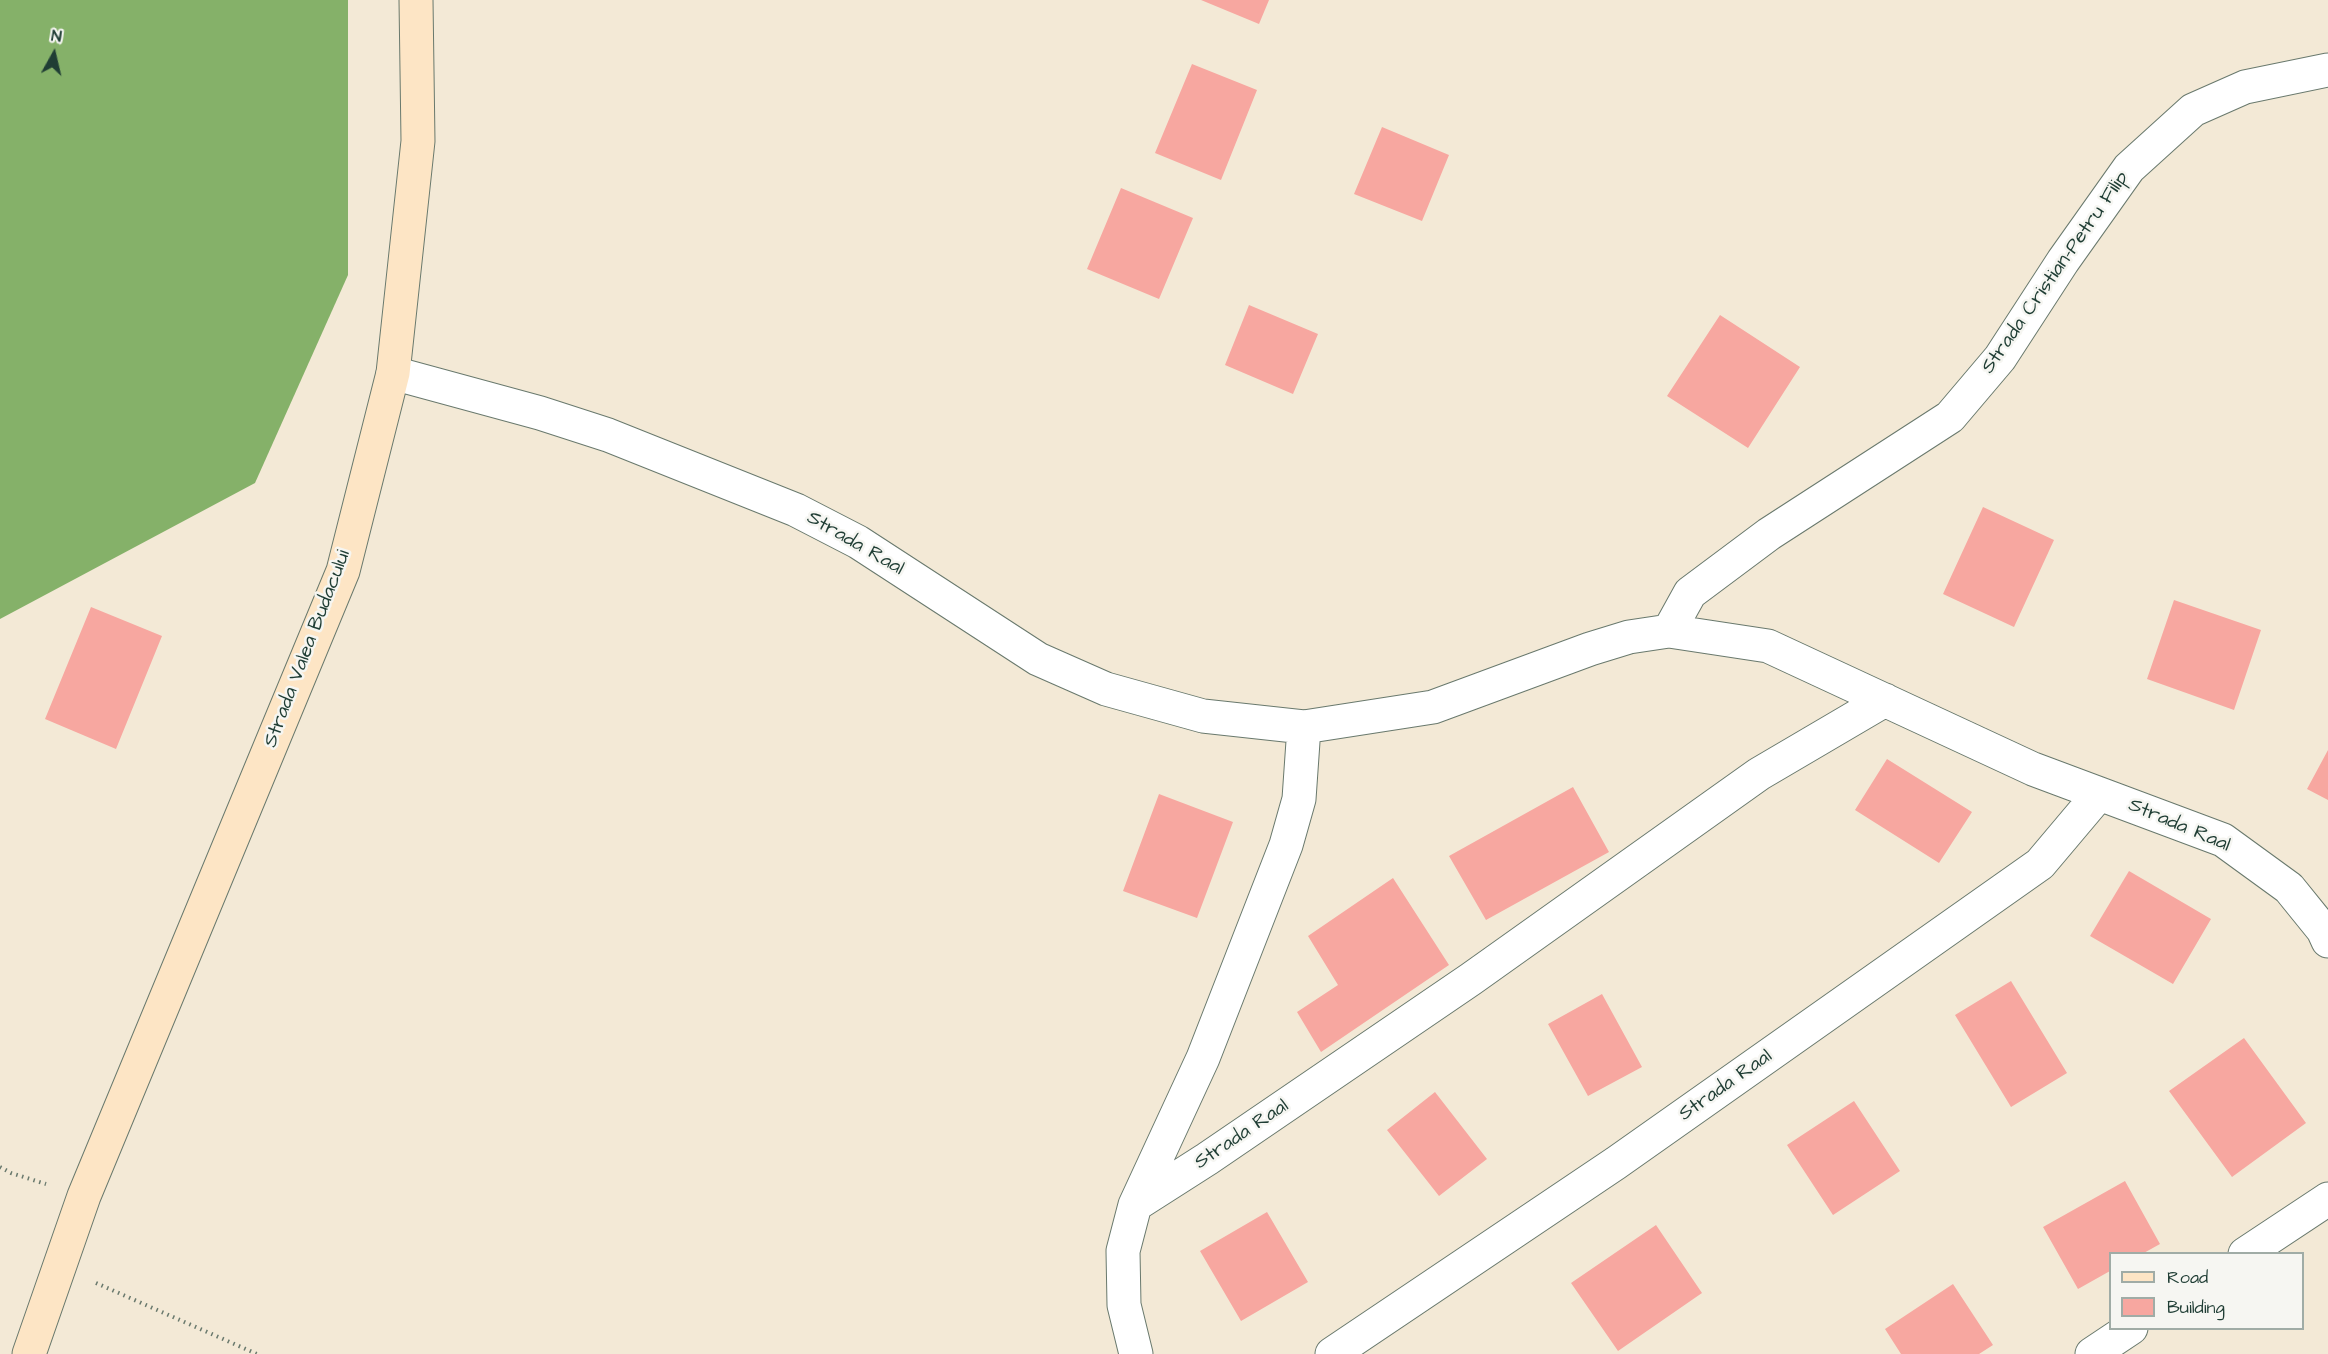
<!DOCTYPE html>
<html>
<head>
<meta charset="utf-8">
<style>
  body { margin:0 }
  #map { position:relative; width:2328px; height:1354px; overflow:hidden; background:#f3e9d6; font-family:"Architects Daughter",sans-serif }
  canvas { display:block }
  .legend { position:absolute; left:2109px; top:1252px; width:195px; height:78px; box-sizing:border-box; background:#f6f6f2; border:2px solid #a0aca6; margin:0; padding:8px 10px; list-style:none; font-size:18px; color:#1f3d34 }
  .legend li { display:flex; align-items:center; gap:12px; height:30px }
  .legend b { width:30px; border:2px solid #a0aca6 }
  .north { position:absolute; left:24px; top:24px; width:60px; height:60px; -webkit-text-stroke:4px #f6f6f2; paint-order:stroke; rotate:8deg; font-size:16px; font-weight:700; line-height:24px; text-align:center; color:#1f3d34 }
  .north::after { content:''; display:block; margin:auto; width:21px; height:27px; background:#1f3d34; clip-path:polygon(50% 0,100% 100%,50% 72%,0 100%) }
</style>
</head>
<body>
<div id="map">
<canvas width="2328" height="1354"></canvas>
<ul class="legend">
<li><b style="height:8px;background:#fde5c5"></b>Road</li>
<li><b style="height:16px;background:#f7a7a0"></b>Building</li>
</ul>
<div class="north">N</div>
</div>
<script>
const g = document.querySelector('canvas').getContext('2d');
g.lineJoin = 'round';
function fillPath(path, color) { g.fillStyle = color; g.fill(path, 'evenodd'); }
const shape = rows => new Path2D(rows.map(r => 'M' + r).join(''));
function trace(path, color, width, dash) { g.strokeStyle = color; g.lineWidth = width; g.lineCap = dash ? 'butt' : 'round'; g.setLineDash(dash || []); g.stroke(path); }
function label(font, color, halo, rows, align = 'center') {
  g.font = font + ' "Architects Daughter",sans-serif'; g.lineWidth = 5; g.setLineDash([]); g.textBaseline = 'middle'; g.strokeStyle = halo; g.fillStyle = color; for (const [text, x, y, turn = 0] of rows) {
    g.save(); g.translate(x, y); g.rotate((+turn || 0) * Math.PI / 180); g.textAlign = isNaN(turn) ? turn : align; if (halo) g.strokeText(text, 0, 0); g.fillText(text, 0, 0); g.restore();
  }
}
fillPath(shape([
  [0,0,348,0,348,275,255,483,0,619]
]), '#85b169');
fillPath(shape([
  [1201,0,1269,0,1259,24],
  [1192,64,1257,90,1221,180,1155,153],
  [1382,127,1449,155,1422,221,1354,194],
  [1121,188,1193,218,1159,299,1087,269],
  [1249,305,1318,334,1293,394,1225,365],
  [1720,315,1800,367,1748,448,1667,396],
  [1983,507,2054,540,2014,627,1943,594],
  [2174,600,2261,630,2234,710,2147,679],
  [91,607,162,636,116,749,45,719],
  [2328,750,2328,800,2307,789],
  [1887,759,1972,812,1939,863,1855,810],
  [1573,787,1609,852,1486,920,1449,856],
  [1159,794,1233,822,1197,918,1123,891],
  [2129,871,2211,919,2173,984,2090,936],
  [1393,878,1449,965,1321,1052,1297,1012,1338,985,1308,936],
  [2011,981,2067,1073,2011,1107,1955,1015],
  [1602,994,1642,1067,1588,1096,1548,1024],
  [2244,1038,2306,1123,2232,1177,2169,1091],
  [1435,1092,1487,1159,1439,1196,1387,1130],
  [1854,1101,1900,1171,1833,1215,1787,1145],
  [2125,1181,2160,1244,2142,1254,2110,1254,2110,1271,2078,1289,2043,1227],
  [1267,1212,1308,1282,1241,1321,1200,1251],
  [1656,1225,1702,1293,1618,1351,1571,1283],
  [1953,1284,1993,1345,1979,1354,1901,1354,1885,1329]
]), '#f7a7a0');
const street = shape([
  [393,373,540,413,608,435,796,510,858,542,1038,659,1106,689,1203,716,1304,727,1433,707,1590,649,1629,637,1669,631,1768,646,2033,769,2223,840,2289,888,2323,930,2328,941],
  [1669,631,1690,593,1769,534,1950,417,2000,358,2063,261,2129,168,2193,110,2245,87,2328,70],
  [1135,1205,1207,1159,1471,979,1759,774,1885,700],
  [2245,1254,2328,1199],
  [1136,1354,1124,1305,1123,1251,1135,1205,1203,1058,1286,845,1299,799,1304,727],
  [1332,1354,1616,1163,2040,864,2099,794],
  [2092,1354,2131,1328]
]);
const secondary = shape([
  [29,1354,84,1196,343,571,393,373,418,141,416,0]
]);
trace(street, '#69796d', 35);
trace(secondary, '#69796d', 35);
trace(shape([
  [0,1167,11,1173,46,1184],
  [96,1283,257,1354]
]), '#69796d', 4, [1.5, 4.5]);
trace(street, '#fff', 33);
trace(secondary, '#fde5c5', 33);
label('20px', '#1f3d34', '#f6f6f2', [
  ["Strada Cristian-Petru Filip",2056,273,-55],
  ["Strada Raal",855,544,30],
  ["Strada Valea Budacului",308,649,-69],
  ["Strada Raal",2179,826,23],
  ["Strada Raal",1726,1086,-35],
  ["Strada Raal",1242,1135,-34]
]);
</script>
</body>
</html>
